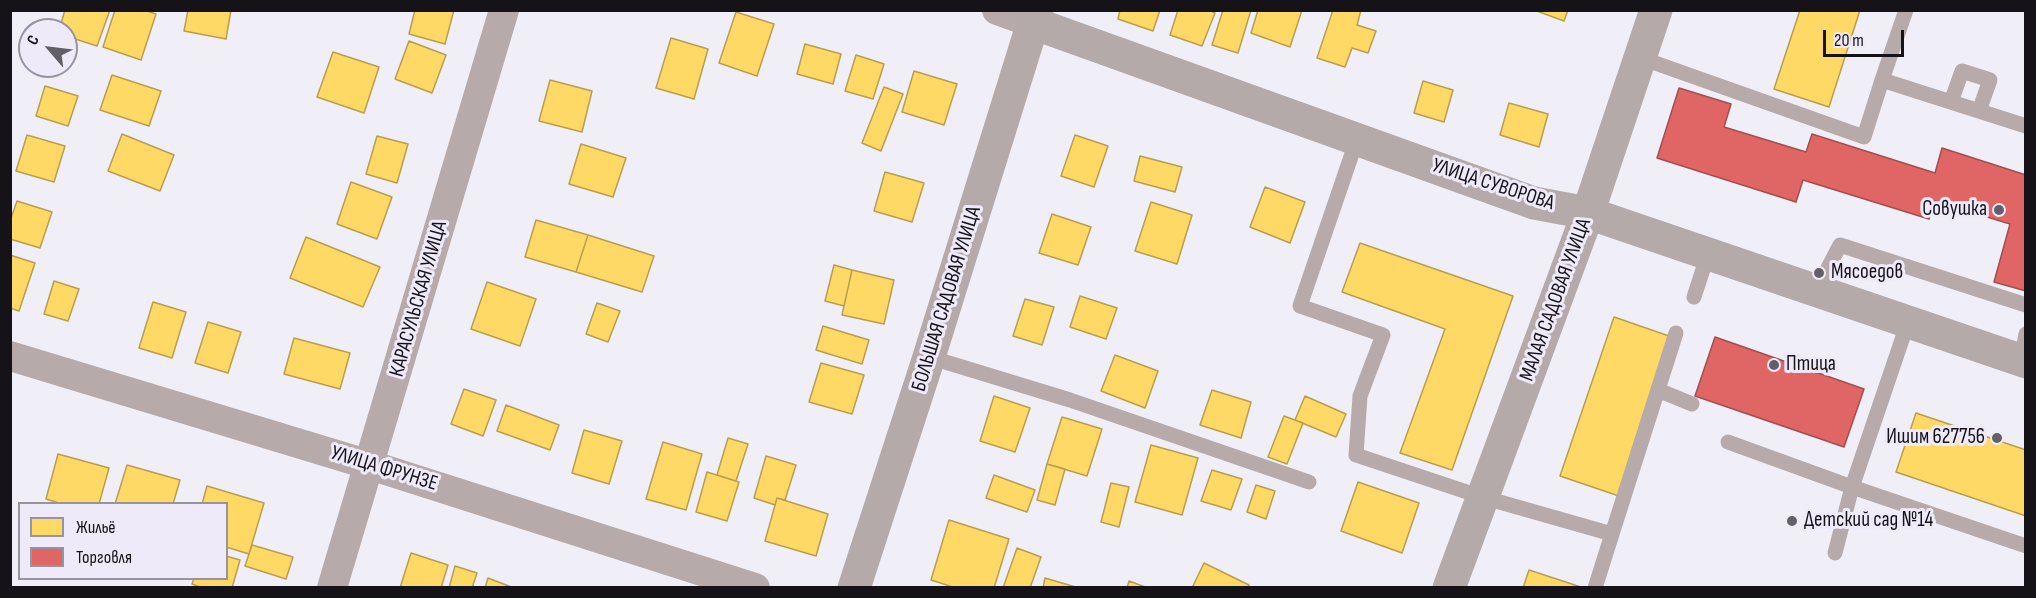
<!DOCTYPE html>
<html>
<head>
<meta charset="utf-8">
<style>
  body { margin:0 }
  #map { position:relative; width:2036px; height:598px; overflow:hidden; background:#f0eef6; font-family:"Sofia Sans Condensed",sans-serif }
  canvas { display:block }
  .frame { position:absolute; inset:0; border:12px solid #151318; pointer-events:none }
  .legend { position:absolute; left:18px; top:502px; width:210px; height:78px; box-sizing:border-box; background:#efeaf9; border:2px solid #98949f; margin:0; padding:8px 10px; list-style:none; font-size:18px; color:#151318 }
  .legend li { display:flex; align-items:center; gap:12px; height:30px }
  .legend b { width:30px; border:2px solid #98949f }
  .north { position:absolute; left:18px; top:18px; width:60px; height:60px; box-sizing:border-box; background:#efeaf9; border:2px solid #98949f; border-radius:50%; rotate:298deg; font-size:16px; font-weight:700; line-height:24px; text-align:center; color:#151318 }
  .north::after { content:''; display:block; margin:auto; width:21px; height:27px; background:#626066; clip-path:polygon(50% 0,100% 100%,50% 72%,0 100%) }
  .scale { position:absolute; left:1823px; top:30px; width:81px; height:27px; box-sizing:border-box; border:3px solid #151318; border-top:0; padding-left:8px; font-size:18px; line-height:21px; white-space:nowrap; color:#151318; -webkit-text-stroke:4px #efeaf9; paint-order:stroke }
</style>
</head>
<body>
<div id="map">
<canvas width="2036" height="598"></canvas>
<div class="frame"></div>
<ul class="legend">
<li><b style="height:16px;background:#ffd966"></b>Жильё</li>
<li><b style="height:16px;background:#e06666"></b>Торговля</li>
</ul>
<div class="north">С</div>
<div class="scale">20 m</div>
</div>
<script>
const g = document.querySelector('canvas').getContext('2d');
g.lineJoin = 'round';
function fillPath(path, color) { g.fillStyle = color; g.fill(path, 'evenodd'); }
const shape = rows => new Path2D(rows.map(r => 'M' + r).join(''));
function trace(path, color, width, dash) { g.strokeStyle = color; g.lineWidth = width; g.lineCap = dash ? 'butt' : 'round'; g.setLineDash(dash || []); g.stroke(path); }
function label(font, color, halo, rows, align = 'center') {
  g.font = font + ' "Sofia Sans Condensed",sans-serif'; g.lineWidth = 6; g.setLineDash([]); g.textBaseline = 'middle'; g.strokeStyle = halo; g.fillStyle = color; for (const [text, x, y, turn = 0] of rows) {
    g.save(); g.translate(x, y); g.rotate((+turn || 0) * Math.PI / 180); g.textAlign = isNaN(turn) ? turn : align; if (halo) g.strokeText(text, 0, 0); g.fillText(text, 0, 0); g.restore();
  }
}
const homes = shape([
  [65,10,110,10,97,46,66,36,66,30,59,30,65,10],
  [115,10,144,10,156,14,141,60,103,47,115,10],
  [188,10,231,10,226,39,184,31,188,10],
  [415,10,454,10,445,44,409,34,415,10],
  [1120,10,1160,10,1153,31,1118,19,1120,10],
  [1178,10,1209,10,1215,13,1202,46,1170,35,1178,10],
  [1223,10,1251,10,1238,53,1212,45,1223,10],
  [1258,10,1302,10,1290,47,1251,33,1258,10],
  [1333,10,1361,10,1357,25,1376,31,1368,53,1352,48,1345,67,1317,58,1333,10],
  [1534,10,1568,10,1564,21,1534,10],
  [1800,10,1860,10,1829,107,1774,89,1800,10],
  [736,12,774,24,757,76,719,63,736,12],
  [671,38,708,49,694,99,656,88,671,38],
  [409,41,446,55,432,93,395,79,409,41],
  [805,44,841,54,833,84,797,74,805,44],
  [333,52,379,67,364,113,317,97,333,52],
  [856,55,884,64,873,99,845,91,856,55],
  [914,71,957,84,944,125,902,112,914,71],
  [112,75,161,91,149,126,100,110,112,75],
  [550,80,592,91,582,132,539,121,550,80],
  [1423,81,1453,90,1444,122,1414,113,1423,81],
  [45,86,78,96,68,126,36,116,45,86],
  [884,87,903,94,881,151,862,143,884,87],
  [1509,103,1548,114,1539,147,1500,135,1509,103],
  [122,134,174,155,160,191,108,171,122,134],
  [27,135,65,146,54,182,16,171,27,135],
  [1075,135,1108,146,1094,187,1061,176,1075,135],
  [377,136,408,144,397,183,366,174,377,136],
  [581,144,626,158,613,197,569,184,581,144],
  [1140,156,1182,167,1175,192,1134,181,1140,156],
  [885,172,924,183,912,222,874,211,885,172],
  [351,182,392,197,377,239,337,224,351,182],
  [1265,187,1305,202,1290,243,1250,227,1265,187],
  [17,201,52,212,40,248,10,239,10,221,17,201],
  [1151,202,1192,215,1177,264,1135,251,1151,202],
  [1052,214,1091,227,1078,265,1039,253,1052,214],
  [536,220,588,235,576,272,525,257,536,220],
  [588,235,654,256,642,292,576,272,588,235],
  [306,237,380,267,363,307,290,278,306,237],
  [1360,243,1513,296,1452,470,1400,453,1445,329,1342,292,1360,243],
  [10,255,35,263,19,311,10,308,10,255],
  [834,265,852,270,844,306,825,301,834,265],
  [852,270,894,280,884,324,842,315,852,270],
  [54,281,79,289,68,321,44,314,54,281],
  [487,282,536,299,520,346,471,329,487,282],
  [1080,296,1117,308,1106,339,1070,327,1080,296],
  [1025,299,1054,307,1042,345,1013,336,1025,299],
  [153,302,186,312,172,358,139,348,153,302],
  [597,303,620,311,608,342,586,334,597,303],
  [1614,317,1672,337,1619,496,1560,476,1614,317],
  [208,322,241,332,228,373,195,363,208,322],
  [823,326,869,340,862,364,816,350,823,326],
  [294,338,350,353,340,389,284,374,294,338],
  [1115,355,1158,371,1145,408,1101,391,1115,355],
  [821,363,864,375,852,414,809,402,821,363],
  [464,389,496,400,483,436,451,424,464,389],
  [1212,390,1251,402,1241,438,1200,425,1212,390],
  [994,396,1030,408,1015,452,980,441,994,396],
  [1305,396,1346,414,1336,437,1295,420,1305,396],
  [506,405,559,425,550,450,497,431,506,405],
  [1916,413,2026,450,2026,516,1896,472,1916,413],
  [1284,416,1303,423,1287,464,1268,457,1284,416],
  [1062,417,1102,429,1087,476,1047,464,1062,417],
  [584,430,622,441,609,484,572,473,584,430],
  [728,438,748,444,736,481,717,475,728,438],
  [663,442,702,454,686,510,646,499,663,442],
  [1151,445,1198,458,1182,515,1135,502,1151,445],
  [58,454,109,468,99,504,62,504,46,499,58,454],
  [766,456,796,465,785,500,777,498,775,505,754,498,766,456],
  [1047,464,1065,469,1055,505,1037,500,1047,464],
  [127,465,180,480,173,504,115,504,127,465],
  [1212,470,1242,479,1231,510,1201,501,1212,470],
  [707,472,739,482,727,521,696,512,707,472],
  [994,475,1035,490,1027,512,986,498,994,475],
  [1358,482,1419,503,1402,553,1341,531,1358,482],
  [1111,483,1129,487,1119,527,1101,522,1111,483],
  [1256,485,1275,491,1266,519,1247,512,1256,485],
  [207,486,264,503,249,554,226,547,226,504,202,504,207,486],
  [777,498,828,514,816,556,765,541,777,498],
  [949,520,1009,539,994,588,956,588,931,580,949,520],
  [252,545,293,557,286,579,245,566,252,545],
  [1017,548,1041,557,1030,588,1003,588,1017,548],
  [411,553,448,565,441,588,400,588,411,553],
  [226,556,240,560,232,588,203,588,192,584,194,578,226,578,226,556],
  [1204,563,1249,585,1247,588,1192,588,1204,563],
  [455,566,477,573,472,588,449,588,455,566],
  [1529,570,1584,588,1523,588,1529,570],
  [488,578,514,588,485,588,488,578],
  [1045,578,1079,588,1043,588,1045,578],
  [1129,581,1148,588,1127,588,1129,581]
]);
fillPath(homes, '#ffd966');
trace(homes, '#b99e4f', 1.5);
const shops = shape([
  [1679,88,1731,104,1724,127,1806,152,1812,134,1935,173,1942,148,2026,175,2026,291,1994,282,2010,224,1935,201,1929,219,1803,180,1796,202,1657,158,1679,88],
  [1715,337,1864,389,1844,447,1695,396,1715,337]
]);
fillPath(shops, '#e06666');
trace(shops, '#a34d4f', 1.5);
trace(shape([
  [1906,10,1882,80,2026,126],
  [1641,58,1864,137,1882,80],
  [1951,102,1962,71,1990,80,1979,111],
  [1357,139,1300,306,1383,335,1360,396,1356,455,1482,497,1612,534,1595,588],
  [1816,291,1840,245,2026,305],
  [1694,297,1708,254],
  [929,357,1070,400,1309,482],
  [2021,361,2026,334],
  [1658,390,1692,404],
  [1728,442,1852,487,2026,546],
  [1612,534,1676,333],
  [1835,553,1852,487,1908,322]
]), '#b6abaa', 15);
trace(shape([
  [997,10,1033,23],
  [10,356,370,465,755,588],
  [332,588,504,10]
]), '#b6abaa', 30);
trace(shape([
  [1033,23,1534,203,1588,213,2026,362],
  [854,588,929,357,1037,10],
  [1449,588,1588,213,1656,10]
]), '#b4aaaa', 33);
for (const [x, y, r, color] of [
  [1999,210,6,"#626066"],
  [1819,273,6,"#626066"],
  [1774,365,6,"#626066"],
  [1997,438,6,"#626066"],
  [1792,521,6,"#626066"]
]) { const dot = new Path2D(); dot.arc(x, y, r, 0, 2 * Math.PI); g.fillStyle = color; g.fill(dot); trace(dot, '#efeaf9', 2); }
label('21px', '#151318', '#efeaf9', [
  ["УЛИЦА СУВОРОВА",1493,185,18],
  ["КАРАСУЛЬСКАЯ УЛИЦА",419,299,-74],
  ["БОЛЬШАЯ САДОВАЯ УЛИЦА",947,299,-73],
  ["МАЛАЯ САДОВАЯ УЛИЦА",1556,300,-70],
  ["УЛИЦА ФРУНЗЕ",384,469,17]
]);
label('21px', '#151318', '#efeaf9', [
  ["Совушка",1987,210,"right"],
  ["Мясоедов",1831,273],
  ["Птица",1786,365],
  ["Ишим 627756",1985,438,"right"],
  ["Детский сад №14",1804,521]
], 'left');
</script>
</body>
</html>
